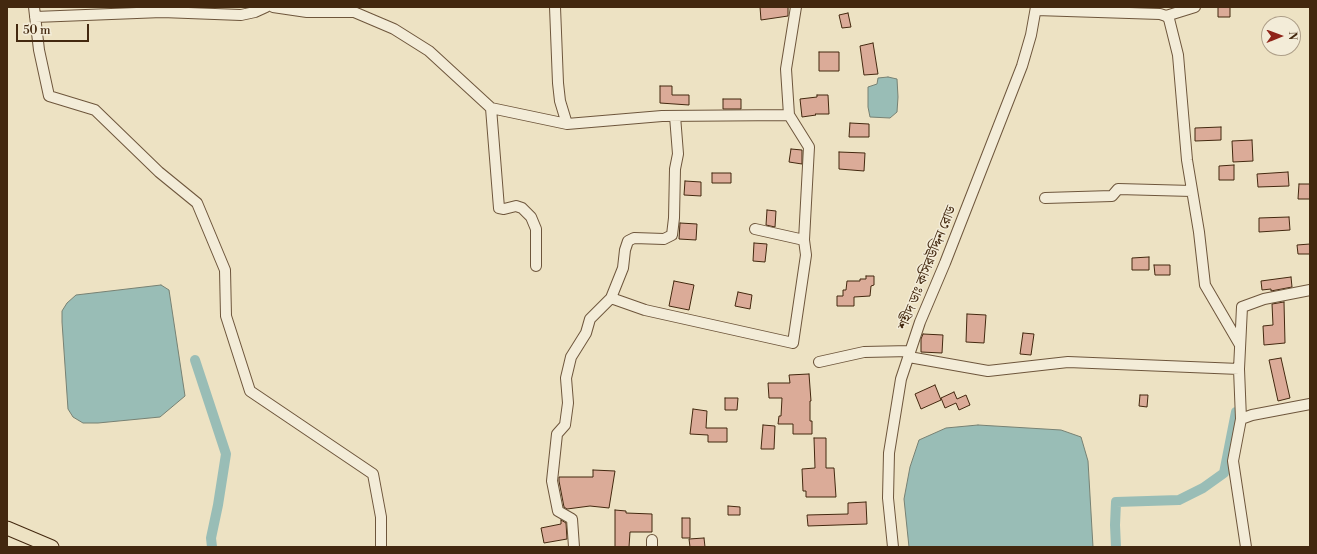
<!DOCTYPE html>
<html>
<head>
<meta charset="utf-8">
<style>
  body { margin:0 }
  #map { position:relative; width:1317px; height:554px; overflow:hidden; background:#ede2c3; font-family:"Libre Bodoni",serif }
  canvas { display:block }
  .frame { position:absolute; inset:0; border:8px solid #43280f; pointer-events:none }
  .north { position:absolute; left:1261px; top:16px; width:40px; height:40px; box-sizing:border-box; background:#f3ecd8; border:1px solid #ad9e88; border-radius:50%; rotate:89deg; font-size:11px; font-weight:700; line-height:16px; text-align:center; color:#43280f }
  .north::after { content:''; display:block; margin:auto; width:14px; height:18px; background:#8f2418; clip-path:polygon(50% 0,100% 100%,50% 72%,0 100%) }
  .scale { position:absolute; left:16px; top:24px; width:73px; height:18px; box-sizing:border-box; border:2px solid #43280f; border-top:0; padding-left:5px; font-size:12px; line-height:14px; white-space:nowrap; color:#43280f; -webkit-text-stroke:3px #f3ecd8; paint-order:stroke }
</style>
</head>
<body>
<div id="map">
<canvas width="1317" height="554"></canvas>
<div class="frame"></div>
<div class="north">N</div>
<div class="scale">50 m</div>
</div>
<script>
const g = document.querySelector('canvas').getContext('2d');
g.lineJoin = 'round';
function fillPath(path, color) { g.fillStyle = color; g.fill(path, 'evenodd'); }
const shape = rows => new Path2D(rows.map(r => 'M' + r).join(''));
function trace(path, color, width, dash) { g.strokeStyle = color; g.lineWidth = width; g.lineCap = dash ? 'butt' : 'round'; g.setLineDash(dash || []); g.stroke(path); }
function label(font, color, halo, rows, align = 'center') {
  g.font = font + ' "Libre Bodoni","Noto Serif Bengali",serif'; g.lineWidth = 3; g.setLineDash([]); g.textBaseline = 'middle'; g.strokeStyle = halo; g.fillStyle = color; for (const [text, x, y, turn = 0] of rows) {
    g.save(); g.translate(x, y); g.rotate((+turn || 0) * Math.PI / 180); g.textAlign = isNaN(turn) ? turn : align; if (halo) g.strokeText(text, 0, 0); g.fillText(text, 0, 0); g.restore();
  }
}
const water = shape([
  [888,77,897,79,898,97,897,112,890,118,870,117,868,107,868,87,877,84,878,78,888,77],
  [161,285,169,290,185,396,160,417,98,423,83,423,73,417,68,409,62,322,62,311,67,303,76,295,161,285],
  [978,425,1061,430,1081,437,1088,461,1093,547,909,547,904,499,910,467,919,440,946,428,978,425]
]);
fillPath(water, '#99bdb6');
trace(water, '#778173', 1);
trace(shape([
  [195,360,226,454,218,505,211,538,212,547],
  [1116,547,1115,525,1116,502,1179,500,1203,488,1224,473,1236,412]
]), '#99bdb6', 10);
const building = shape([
  [760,7,788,7,788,16,761,20,760,7],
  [1218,7,1230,7,1230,17,1218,17,1218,7],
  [848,13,851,27,842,28,839,15,848,13],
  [873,43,878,74,864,75,860,46,873,43],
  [819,52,839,52,839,71,819,71,819,52],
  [660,86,672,86,672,95,689,95,689,105,660,103,660,86],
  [817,95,828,95,829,114,815,114,816,115,802,117,800,99,817,97,817,95],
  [723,99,741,99,741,109,723,109,723,99],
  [850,123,869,124,869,137,849,137,850,123],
  [1221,127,1221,140,1195,141,1195,128,1221,127],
  [1252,140,1253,161,1233,162,1232,141,1252,140],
  [791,149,802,150,802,164,789,162,791,149],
  [839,152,865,153,864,171,839,169,839,152],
  [1234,165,1234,180,1219,180,1219,166,1234,165],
  [1288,172,1289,186,1258,187,1257,174,1288,172],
  [712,173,731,173,731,183,712,183,712,173],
  [685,181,701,182,701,196,684,195,685,181],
  [1299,184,1310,184,1310,199,1298,199,1299,184],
  [767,210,776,211,775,227,766,225,767,210],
  [1289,217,1290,230,1259,232,1259,218,1289,217],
  [680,223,697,224,696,240,679,239,680,223],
  [754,243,767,244,765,262,753,261,754,243],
  [1310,244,1310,254,1298,254,1297,245,1310,244],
  [1149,257,1149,270,1132,270,1132,258,1149,257],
  [1154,265,1170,265,1170,275,1155,275,1154,265],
  [866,276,874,276,874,285,871,286,870,296,854,297,854,306,837,306,837,296,843,296,843,290,846,290,847,281,860,281,860,279,866,279,866,276],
  [1291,277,1292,287,1271,291,1271,289,1262,290,1261,281,1291,277],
  [674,281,694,285,689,310,669,306,674,281],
  [738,292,752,295,750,309,735,306,738,292],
  [1284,302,1285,343,1264,345,1263,326,1273,325,1272,304,1284,302],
  [967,314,986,315,984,343,966,342,967,314],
  [1023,333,1034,334,1031,355,1020,354,1023,333],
  [923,334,943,335,942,353,921,352,921,339,923,334],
  [1281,358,1290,398,1278,401,1269,360,1281,358],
  [809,374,811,401,810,401,810,421,812,421,812,434,793,434,793,424,778,424,779,416,781,416,782,398,769,398,768,383,790,383,789,375,809,374],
  [935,385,941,400,921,409,915,394,935,385],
  [954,392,957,399,966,395,970,405,959,410,956,403,945,408,941,398,954,392],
  [1140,395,1148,395,1147,407,1139,406,1140,395],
  [725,398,738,398,737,410,725,410,725,398],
  [693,409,707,411,706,428,727,428,727,442,708,442,708,435,690,434,693,409],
  [763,425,775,426,774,449,761,449,763,425],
  [814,438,826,438,826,468,834,468,836,497,806,497,806,491,803,491,802,469,815,468,814,438],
  [593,470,615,471,609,508,590,506,567,509,564,507,559,481,559,477,593,477,593,470],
  [866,502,867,524,808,526,807,515,848,514,848,503,866,502],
  [728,506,740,507,740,515,728,515,728,506],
  [615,510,626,511,626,513,652,514,652,532,630,532,629,547,615,547,615,510],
  [682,518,690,518,690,538,682,538,682,518],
  [561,520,566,523,567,539,544,543,541,528,561,524,561,520],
  [704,538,705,547,690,547,689,539,704,538]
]);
fillPath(building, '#dbab98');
trace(building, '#43280f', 1);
const minor = shape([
  [34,7,39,50,49,96,95,110,159,172,197,203,225,270,226,316,250,391,373,474,381,517,381,547],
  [273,7,307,12,354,12,394,29,429,51,491,108,567,124,662,116,789,115,809,147,804,240,806,255,793,343,645,310,611,298],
  [555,7,558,83,560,101,567,124],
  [1036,10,1160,14,1166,16,1169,19,1178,55,1187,160,1199,232,1205,285,1240,345],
  [1166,16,1195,7],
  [35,17,162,12,241,15,255,12,266,7],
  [491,108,499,208,504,209,516,206,522,208,531,217,536,229,536,266],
  [789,115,786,69,796,7],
  [1045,198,1112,196,1118,189,1192,191],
  [755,229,804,240],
  [909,357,988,371,1068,362,1239,369],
  [819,362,864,352,910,351],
  [1241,419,1252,415,1310,404],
  [652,540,652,547],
  [574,547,572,519,558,511,552,481,557,434,565,425,568,403,566,378,571,357,586,333,590,319,611,298,623,268,625,250,628,241,634,238,664,239,672,235,674,218,675,169,678,154,675,116],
  [893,547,888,498,889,453,901,379,920,322,945,263,1022,66,1031,35,1036,7],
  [1246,547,1233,461,1241,419,1239,369,1242,307,1264,299,1310,290]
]);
const major = shape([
  [7,528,52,547]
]);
trace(minor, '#6e563c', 12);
trace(major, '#43280f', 15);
trace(minor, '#f3ecd8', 10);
trace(major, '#ede2c3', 13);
label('14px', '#43280f', '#f3ecd8', [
  ["শহীদ ডাঃ কসিরউদ্দিন রোড",928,268,-68]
]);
</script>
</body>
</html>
